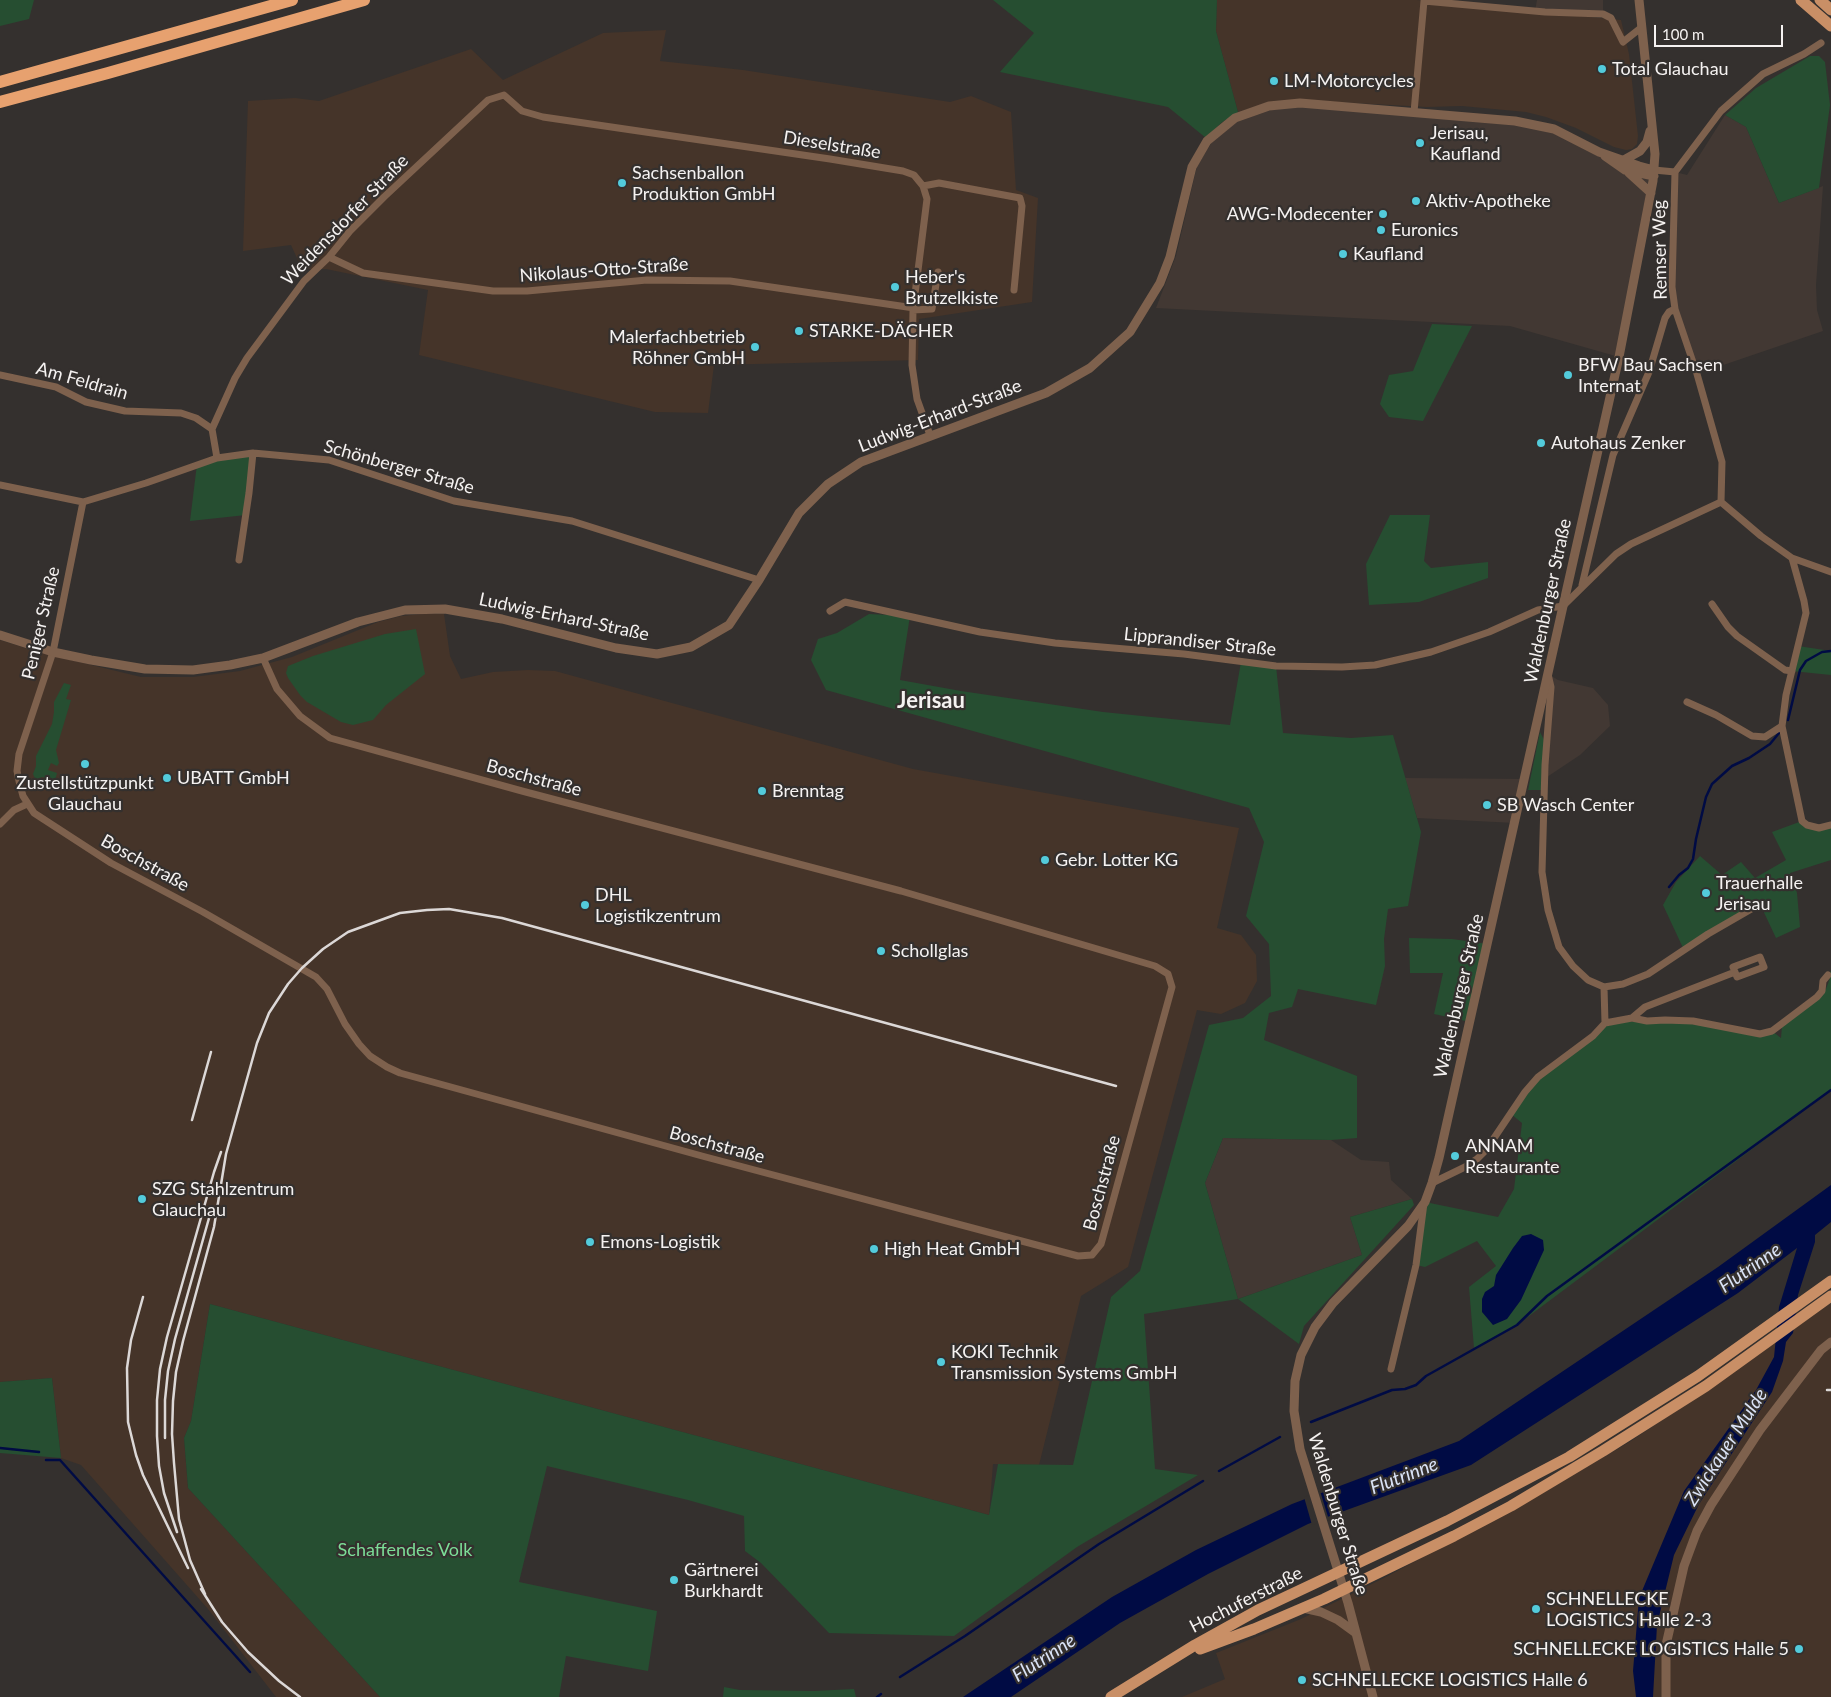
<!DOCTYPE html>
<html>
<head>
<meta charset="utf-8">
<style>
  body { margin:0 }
  #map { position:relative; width:1831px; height:1697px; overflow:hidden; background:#34302e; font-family:Lato,sans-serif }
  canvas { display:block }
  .scale { position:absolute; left:1654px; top:25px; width:129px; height:22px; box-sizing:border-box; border:2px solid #f5f2f1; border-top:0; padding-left:6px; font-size:15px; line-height:18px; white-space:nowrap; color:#f5f2f1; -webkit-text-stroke:4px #34302e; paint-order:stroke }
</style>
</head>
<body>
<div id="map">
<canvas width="1831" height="1697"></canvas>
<div class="scale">100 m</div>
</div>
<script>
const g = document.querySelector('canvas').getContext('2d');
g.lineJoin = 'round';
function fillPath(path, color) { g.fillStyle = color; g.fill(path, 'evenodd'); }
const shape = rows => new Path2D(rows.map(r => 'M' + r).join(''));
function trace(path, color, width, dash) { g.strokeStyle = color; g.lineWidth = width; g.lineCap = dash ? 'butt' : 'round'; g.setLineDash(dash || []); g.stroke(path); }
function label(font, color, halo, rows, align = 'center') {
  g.font = font + ' Lato,sans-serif'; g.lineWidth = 4.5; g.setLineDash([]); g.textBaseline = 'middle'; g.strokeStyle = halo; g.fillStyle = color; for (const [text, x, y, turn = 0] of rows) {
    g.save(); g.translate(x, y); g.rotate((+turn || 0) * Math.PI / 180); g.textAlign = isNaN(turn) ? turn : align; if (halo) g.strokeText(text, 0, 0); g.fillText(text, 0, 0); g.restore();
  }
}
fillPath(shape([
  [1537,0,1603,0,1603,14,1535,11],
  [1300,106,1525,122,1654,170,1619,357,1510,326,1156,308,1176,256,1197,166,1212,142,1237,122,1271,110],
  [1725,115,1746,127,1779,203,1823,186,1816,285,1817,310,1823,331,1697,374,1675,309,1675,172,1687,175],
  [1548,674,1558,680,1593,688,1608,705,1610,726,1580,755,1544,779],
  [1405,778,1525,779,1515,823,1417,818],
  [1223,1138,1331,1140,1361,1160,1389,1162,1391,1180,1412,1199,1350,1217,1362,1255,1238,1299,1205,1183]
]), '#423833');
fillPath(shape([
  [1217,0,1417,0,1621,20,1629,54,1638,136,1637,144,1632,149,1626,150,1614,147,1576,128,1546,117,1526,112,1462,106,1427,107,1300,100,1270,102,1238,112,1216,31],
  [666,30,660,61,743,70,950,102,971,96,1011,112,1016,190,1038,198,1032,302,919,319,918,360,714,365,708,413,655,412,419,355,428,290,326,269,302,269,291,245,243,251,248,101,295,98,319,101,471,49,503,80,603,33],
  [422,614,444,614,450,656,461,679,493,672,528,670,555,671,913,769,1239,828,1217,928,1241,935,1256,955,1257,981,1245,1003,1221,1014,1197,1010,1128,1267,1081,1296,1039,1465,993,1464,989,1515,210,1304,191,1421,184,1438,188,1488,380,1697,276,1697,208,1609,81,1465,61,1458,52,1378,0,1382,0,640,42,653,141,677,193,677,240,671,292,657,378,622,401,616],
  [1831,1303,1831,1697,1182,1697,1225,1679,1216,1653,1301,1619,1386,1577,1551,1488,1631,1441,1677,1410]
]), '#453429');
fillPath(shape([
  [0,0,34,0,29,19,0,26],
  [993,0,1217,0,1216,31,1238,112,1221,123,1206,138,1168,107,1000,72,1034,33],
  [1810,56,1819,56,1825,62,1830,105,1819,188,1779,203,1746,127,1725,115,1756,88],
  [1432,324,1472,326,1423,421,1389,417,1380,404,1389,375,1413,371],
  [253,453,246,515,190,521,197,464],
  [1390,515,1430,515,1424,561,1431,568,1488,562,1488,578,1419,602,1369,605,1366,564],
  [869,614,910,616,900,680,961,691,1103,712,1230,725,1241,662,1276,666,1283,733,1351,738,1393,735,1421,832,1408,906,1388,909,1384,939,1385,966,1376,1005,1298,989,1292,1007,1269,1013,1264,1040,1357,1076,1357,1138,1331,1140,1223,1138,1205,1183,1238,1299,1362,1255,1350,1217,1412,1199,1414,1205,1304,1326,1299,1344,1238,1299,1144,1314,1155,1469,1198,1475,1077,1547,954,1636,829,1633,761,1563,745,1551,744,1516,688,1500,547,1466,519,1582,657,1611,648,1671,566,1656,559,1697,380,1697,188,1488,184,1438,191,1421,210,1304,989,1515,998,1464,1073,1465,1111,1297,1140,1271,1209,1025,1243,1018,1271,996,1269,944,1246,916,1264,842,1249,808,826,690,811,660,818,639,837,633],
  [416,629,425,674,386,705,373,720,353,725,341,722,307,702,300,695,288,678,286,673,288,666,313,656,385,634],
  [1798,646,1831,651,1831,675,1792,671],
  [64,683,71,685,66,699,71,700,56,750,59,763,57,766,51,763,48,770,57,773,55,781,42,777,36,781,33,774,36,766,36,756,52,724,54,712,54,702],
  [1540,732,1544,740,1542,790,1528,790],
  [1802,821,1807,825,1831,825,1831,860,1790,873,1797,893,1800,927,1776,938,1760,904,1684,950,1663,905,1676,882,1700,856,1722,875,1741,862,1755,878,1786,860,1772,832],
  [1409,938,1452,939,1488,944,1470,1022,1434,1014,1443,973,1410,973],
  [1831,971,1831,1090,1517,1325,1474,1348,1469,1287,1496,1266,1477,1241,1425,1267,1416,1265,1425,1202,1498,1217,1514,1189,1522,1123,1511,1114,1525,1092,1605,1023,1665,1020,1760,1034,1772,1031,1781,1038,1782,1026,1826,989,1830,978,1828,975],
  [52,1378,61,1458,0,1453,0,1382],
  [724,1687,740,1690,814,1691,854,1689,856,1697,723,1697]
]), '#264e31');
fillPath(shape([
  [1831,1185,1831,1222,1815,1235,1815,1242,1798,1295,1793,1333,1786,1342,1783,1361,1772,1392,1699,1504,1674,1555,1657,1625,1653,1697,1636,1697,1633,1671,1639,1598,1684,1491,1756,1390,1774,1357,1779,1307,1797,1248,1738,1293,1471,1465,1308,1524,1208,1574,1120,1623,1011,1697,963,1697,1112,1597,1196,1550,1292,1504,1459,1441,1718,1267],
  [1531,1234,1543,1240,1544,1250,1521,1300,1507,1319,1493,1325,1482,1312,1482,1299,1485,1292,1494,1286,1496,1275,1513,1248,1522,1236]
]), '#000b44');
fillPath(shape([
  [1320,1491,1329,1520,1312,1525,1304,1497]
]), '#34302e');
trace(shape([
  [1788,720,1800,670,1806,661,1822,652,1831,651],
  [1669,887,1679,875,1688,868,1693,859,1696,839,1706,797,1712,784,1732,766,1749,758,1770,744,1779,733],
  [1311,1422,1392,1390,1405,1389,1416,1385,1426,1376,1517,1325,1547,1296,1831,1090],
  [0,1448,39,1452],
  [46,1460,60,1460,250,1672],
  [1219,1471,1280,1437],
  [900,1677,965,1636,1099,1544,1203,1481],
  [877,1697,881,1694]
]), '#000b44', 2.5);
trace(shape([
  [1414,112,1424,1,1545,12,1603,14,1611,18,1623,42,1642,27],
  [1654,170,1675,172],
  [923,186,939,183,1020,198,1022,206,1014,290],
  [329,257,363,273,493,291,527,291,647,280,730,281,914,308],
  [913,310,932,309,938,272],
  [0,375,56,387,86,402,125,411,181,413,196,418,212,429],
  [217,458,212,429,235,378,247,358,304,281,329,257,350,231,384,197,488,100,504,95,522,111,543,117,830,159,903,171,914,175,923,186,927,199,913,310,912,365,917,399,930,435],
  [0,485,83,502,146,483,217,458,253,453,329,460,454,501,572,521,759,580],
  [83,502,53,652,19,754,17,771,19,781,23,796,34,813,111,863,203,912,316,977,327,989,345,1024,359,1044,370,1056,387,1067,400,1073,702,1156,1078,1256,1092,1255,1101,1244,1172,987,1168,974,1155,966,901,891,522,791,330,738,300,716,277,689,263,658],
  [1721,502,1722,462,1697,374,1675,309,1672,287,1675,172,1721,111,1763,74,1804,54,1821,43],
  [1721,502,1761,536,1792,558,1831,572],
  [1792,558,1804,601,1806,613,1786,695,1782,726,1802,821,1807,825,1819,828,1831,825],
  [239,560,249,493,253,453],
  [1582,585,1613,455,1649,372,1665,318,1669,312,1675,309],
  [1712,604,1728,627,1737,636,1785,670,1792,671],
  [830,611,845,602,980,632,1055,643,1184,654,1276,666,1342,667,1375,665,1431,652,1489,632,1538,610,1563,606,1616,554,1631,544,1721,502],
  [1548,674,1551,687,1545,765,1542,872,1548,910,1559,947,1573,966,1588,980,1604,987,1623,984,1648,974,1708,934,1760,904],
  [1687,702,1716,715,1752,736,1765,737,1782,726],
  [0,824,14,810,27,804],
  [1632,1018,1645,1007,1735,972,1733,967,1760,957,1764,967,1737,977,1735,972],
  [1605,1023,1632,1018,1647,1021,1665,1020,1693,1021,1760,1034,1772,1031,1817,997,1822,991,1823,981,1828,975],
  [1432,1183,1465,1167,1477,1159,1486,1150,1525,1092,1538,1077,1593,1036,1605,1023,1604,987],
  [1391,1369,1416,1265,1424,1203]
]), '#7e614d', 7);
trace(shape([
  [1605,156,1625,170,1654,176],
  [1624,160,1640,151,1647,142,1650,131],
  [1629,173,1651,193],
  [0,635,53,652,91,660,145,669,193,670,230,665,263,658,358,622,405,610,445,609,502,619,616,648,657,654,691,647,729,625,759,580,799,513,828,484,861,462,1046,393,1090,368,1130,332,1160,283,1170,257,1192,167,1207,141,1235,118,1269,106,1300,103,1515,121,1554,129,1599,152,1639,166,1654,170],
  [1303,1608,1321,1612,1338,1620,1356,1633],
  [1373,1697,1348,1603,1300,1449,1294,1411,1295,1381,1301,1355,1315,1327,1333,1303,1408,1226,1425,1202,1432,1183,1439,1158,1619,357,1653,181,1655,154,1639,0],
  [1666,1697,1666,1645,1684,1566,1697,1531,1711,1505,1760,1430,1821,1350,1831,1342]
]), '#7e614d', 9);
trace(shape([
  [1801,0,1831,26],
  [1820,0,1831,10],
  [1200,1649,1254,1629,1324,1599,1454,1536,1511,1506,1603,1451,1706,1386,1831,1296],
  [1111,1697,1195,1645,1258,1610,1447,1521,1569,1457,1698,1376,1831,1281]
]), '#c98f66', 11);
trace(shape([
  [0,82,292,0],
  [0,102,108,73,364,0]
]), '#e7a16f', 12);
trace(shape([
  [192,1120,211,1052],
  [143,1297,131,1340,127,1368,128,1422,136,1455,143,1475,188,1568],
  [1827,1390,1831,1390],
  [165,1438,165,1400,168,1371,175,1339,211,1211],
  [177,1532,164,1493,159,1466,157,1436,157,1400,160,1369,167,1337,214,1172,221,1152],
  [201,1589,222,1622,248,1652,279,1681,300,1697],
  [205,1594,190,1560,179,1519,174,1463,172,1434,173,1401,176,1372,183,1341,214,1227,226,1154,257,1043,269,1013,288,984,302,968,323,949,348,932,400,913,427,910,449,909,502,918,1116,1086]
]), '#dcd8d7', 2.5);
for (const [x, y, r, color] of [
  [1602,69,5,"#53cbdb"],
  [1274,81,5,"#53cbdb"],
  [1420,143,5,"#53cbdb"],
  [622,183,5,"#53cbdb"],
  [1416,201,5,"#53cbdb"],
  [1383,214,5,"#53cbdb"],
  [1381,230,5,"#53cbdb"],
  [1343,254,5,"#53cbdb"],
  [895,287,5,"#53cbdb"],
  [799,331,5,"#53cbdb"],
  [755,347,5,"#53cbdb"],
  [1568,375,5,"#53cbdb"],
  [1541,443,5,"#53cbdb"],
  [85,764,5,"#53cbdb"],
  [167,778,5,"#53cbdb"],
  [762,791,5,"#53cbdb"],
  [1487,805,5,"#53cbdb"],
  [1045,860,5,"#53cbdb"],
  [1706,893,5,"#53cbdb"],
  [585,905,5,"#53cbdb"],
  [881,951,5,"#53cbdb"],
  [1455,1156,5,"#53cbdb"],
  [142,1199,5,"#53cbdb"],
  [590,1242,5,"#53cbdb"],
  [874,1249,5,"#53cbdb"],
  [941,1362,5,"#53cbdb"],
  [674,1580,5,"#53cbdb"],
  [1536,1609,5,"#53cbdb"],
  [1799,1649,5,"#53cbdb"],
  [1302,1680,5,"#53cbdb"]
]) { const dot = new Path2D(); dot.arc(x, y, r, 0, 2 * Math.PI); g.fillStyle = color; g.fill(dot); trace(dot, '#34302e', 2); }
label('18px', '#f5f2f1', '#34302e', [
  ["Total Glauchau",1612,69],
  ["LM-Motorcycles",1284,81],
  ["Jerisau,",1430,133],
  ["Kaufland",1430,154],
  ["Sachsenballon",632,173],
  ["Produktion GmbH",632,194],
  ["Aktiv-Apotheke",1426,201],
  ["AWG-Modecenter",1373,214,"right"],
  ["Euronics",1391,230],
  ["Kaufland",1353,254],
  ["Heber's",905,277],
  ["Brutzelkiste",905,298],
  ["STARKE-DÄCHER",809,331],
  ["Malerfachbetrieb",745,337,"right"],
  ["Röhner GmbH",745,358,"right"],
  ["BFW Bau Sachsen",1578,365],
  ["Internat",1578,386],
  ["Autohaus Zenker",1551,443],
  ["UBATT GmbH",177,778],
  ["Zustellstützpunkt",85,783,"center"],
  ["Glauchau",85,804,"center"],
  ["Brenntag",772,791],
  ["SB Wasch Center",1497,805],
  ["Gebr. Lotter KG",1055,860],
  ["Trauerhalle",1716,883],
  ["Jerisau",1716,904],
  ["DHL",595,895],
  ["Logistikzentrum",595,916],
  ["Schollglas",891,951],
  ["ANNAM",1465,1146],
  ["Restaurante",1465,1167],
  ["SZG Stahlzentrum",152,1189],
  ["Glauchau",152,1210],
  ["Emons-Logistik",600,1242],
  ["High Heat GmbH",884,1249],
  ["KOKI Technik",951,1352],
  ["Transmission Systems GmbH",951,1373],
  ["Gärtnerei",684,1570],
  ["Burkhardt",684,1591],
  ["SCHNELLECKE",1546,1599],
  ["LOGISTICS Halle 2-3",1546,1620],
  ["SCHNELLECKE LOGISTICS Halle 5",1789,1649,"right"],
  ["SCHNELLECKE LOGISTICS Halle 6",1312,1680]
], 'left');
label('18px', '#f5f2f1', '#34302e', [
  ["Dieselstraße",832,145,9],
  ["Weidensdorfer Straße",345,220,-46],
  ["Remser Weg",1660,250,-91],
  ["Nikolaus-Otto-Straße",604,270,-4],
  ["Am Feldrain",82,381,16],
  ["Ludwig-Erhard-Straße",940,416,-21],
  ["Schönberger Straße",399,467,16],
  ["Waldenburger Straße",1548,601,-78],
  ["Ludwig-Erhard-Straße",564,617,12],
  ["Peniger Straße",41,623,-77],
  ["Lipprandiser Straße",1200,642,6],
  ["Boschstraße",534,778,15],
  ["Boschstraße",145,863,29],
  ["Waldenburger Straße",1459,996,-77],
  ["Boschstraße",717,1145,15],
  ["Boschstraße",1102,1183,-75],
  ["Waldenburger Straße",1338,1514,73],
  ["Hochuferstraße",1246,1600,-27]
]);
label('18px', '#7cdd97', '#34302e', [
  ["Schaffendes Volk",405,1550]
]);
label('italic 19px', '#dae3f6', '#34302e', [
  ["Flutrinne",1750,1268,-35],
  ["Zwickauer Mulde",1726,1447,-57],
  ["Flutrinne",1404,1476,-21],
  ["Flutrinne",1044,1658,-33]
]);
label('bold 22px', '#f5f2f1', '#34302e', [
  ["Jerisau",931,701]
]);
</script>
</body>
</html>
